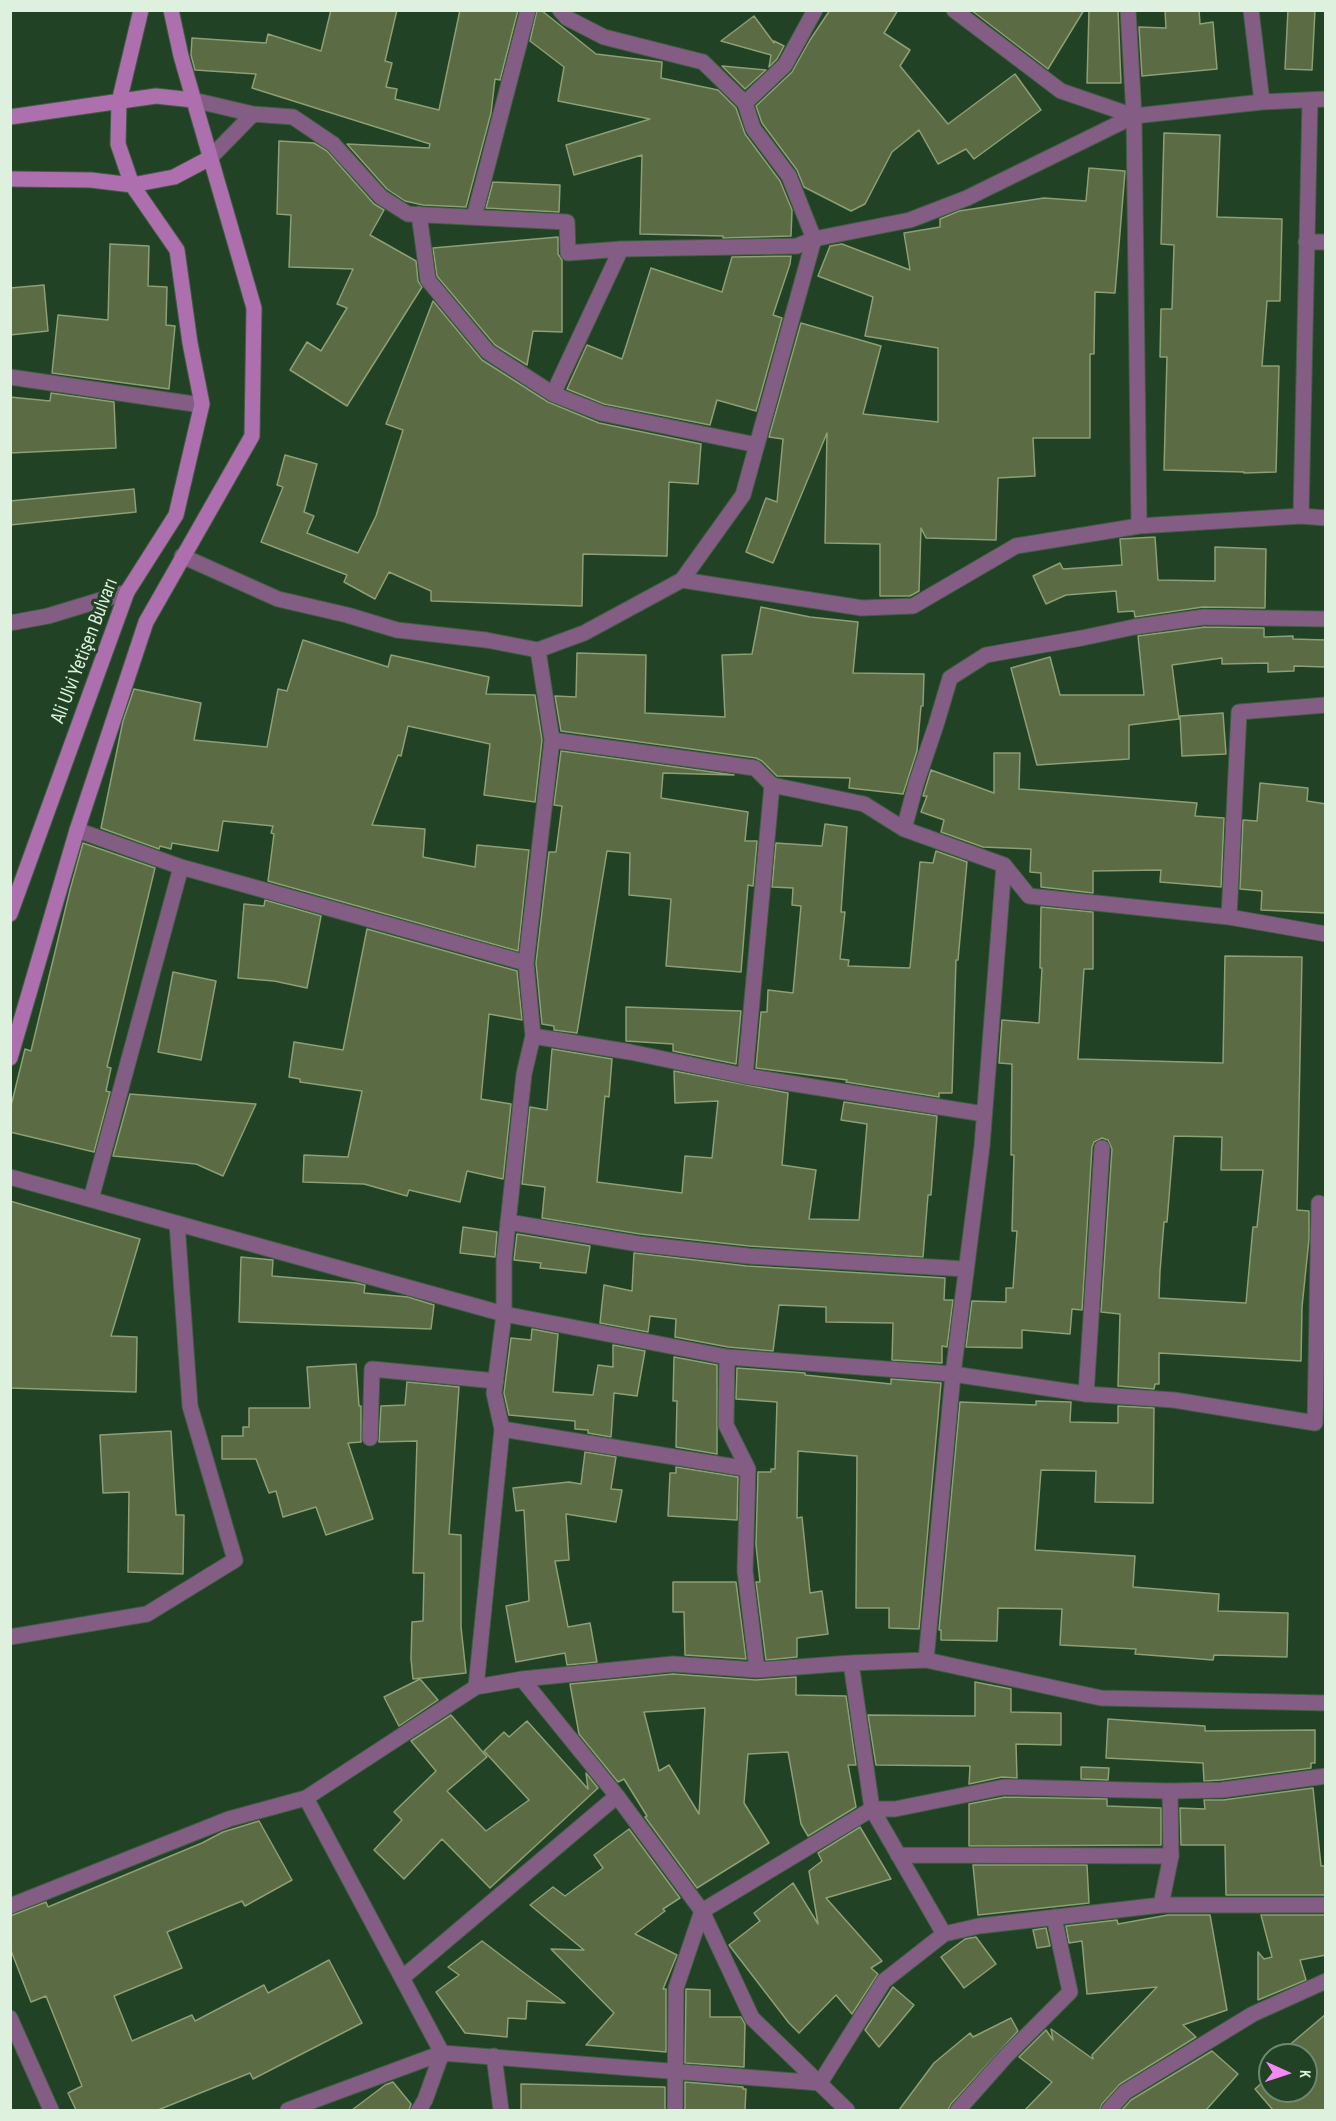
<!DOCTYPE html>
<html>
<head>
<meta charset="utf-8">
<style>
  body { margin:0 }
  #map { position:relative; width:1336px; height:2121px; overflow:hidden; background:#214225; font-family:"Sofia Sans Condensed",sans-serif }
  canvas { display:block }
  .frame { position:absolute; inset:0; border:12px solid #def1df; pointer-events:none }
  .north { position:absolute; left:1258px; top:2043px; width:60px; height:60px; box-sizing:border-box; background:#214225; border:2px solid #6d886f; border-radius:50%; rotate:93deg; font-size:16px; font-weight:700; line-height:24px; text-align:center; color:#def1df }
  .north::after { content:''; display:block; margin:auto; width:21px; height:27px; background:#f28af3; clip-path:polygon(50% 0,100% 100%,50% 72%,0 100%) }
</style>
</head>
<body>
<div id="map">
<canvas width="1336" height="2121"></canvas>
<div class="frame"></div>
<div class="north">K</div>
</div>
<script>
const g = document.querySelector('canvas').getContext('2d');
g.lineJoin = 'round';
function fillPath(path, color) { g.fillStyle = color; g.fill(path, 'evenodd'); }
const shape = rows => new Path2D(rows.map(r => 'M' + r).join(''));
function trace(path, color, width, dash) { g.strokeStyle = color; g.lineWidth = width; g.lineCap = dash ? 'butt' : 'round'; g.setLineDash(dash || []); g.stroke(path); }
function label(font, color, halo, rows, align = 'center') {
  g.font = font + ' "Sofia Sans Condensed",sans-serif'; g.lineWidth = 6; g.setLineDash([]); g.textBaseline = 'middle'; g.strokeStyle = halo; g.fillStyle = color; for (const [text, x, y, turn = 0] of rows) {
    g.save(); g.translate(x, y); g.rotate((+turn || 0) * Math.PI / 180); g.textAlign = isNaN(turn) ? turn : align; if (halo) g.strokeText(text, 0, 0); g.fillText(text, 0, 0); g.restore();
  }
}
const building = shape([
  [331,10,397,10,385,61,392,63,386,87,397,89,395,99,439,110,460,10,518,10,500,80,495,79,491,113,466,207,423,205,405,201,387,189,347,144,429,148,430,144,252,88,256,74,195,70,191,55,192,38,266,43,268,34,321,51,331,10],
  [537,10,541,10,596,54,662,62,661,78,718,90,736,108,745,134,780,181,792,210,791,236,723,238,723,236,640,234,642,155,574,175,566,145,650,119,558,101,564,67,530,41,537,10],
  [830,10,898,10,884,33,910,50,900,66,948,124,1015,74,1041,110,974,159,966,149,938,164,919,130,892,152,865,204,851,211,804,187,797,170,762,123,756,106,792,72,810,40,830,10],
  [971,10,1084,10,1048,69,971,10],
  [1089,10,1118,10,1121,83,1087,83,1089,10],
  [1165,10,1199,10,1200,24,1213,22,1217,69,1142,76,1139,27,1166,28,1165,10],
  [1288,10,1315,10,1312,70,1285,69,1288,10],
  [754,16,774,43,774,41,784,46,777,59,769,67,771,55,721,41,754,16],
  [722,66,766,70,745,89,722,66],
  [1164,133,1220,135,1217,217,1282,219,1280,301,1267,301,1262,366,1279,366,1276,472,1244,473,1244,472,1164,470,1167,357,1160,357,1161,309,1172,309,1174,245,1161,244,1164,133],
  [279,141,314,143,327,151,374,204,384,210,370,235,416,261,418,281,422,287,347,406,290,370,307,342,321,351,347,308,337,304,353,269,289,267,291,215,277,214,279,141],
  [1089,168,1125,171,1125,172,1115,293,1095,292,1094,354,1090,354,1090,438,1033,438,1035,476,998,478,996,540,926,538,921,528,919,591,910,596,880,596,880,544,825,543,827,433,773,563,746,552,766,498,777,502,783,439,769,437,801,323,881,346,863,414,938,422,938,348,865,336,873,297,818,276,830,246,842,244,910,270,904,233,940,227,940,219,959,211,1044,198,1086,201,1089,168],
  [493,182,560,185,559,212,486,208,493,182],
  [558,237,558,254,562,260,562,332,533,331,527,365,495,345,437,276,433,248,558,237],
  [110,244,149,246,148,286,167,287,166,325,175,326,169,389,52,373,58,315,108,320,110,244],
  [791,256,790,264,773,315,782,318,756,411,717,400,710,425,604,404,567,389,587,345,622,359,651,268,722,292,732,257,791,256],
  [44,285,48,331,10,335,10,288,44,285],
  [433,301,482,360,548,402,599,423,701,444,698,484,669,482,667,556,583,554,582,606,431,601,431,591,389,572,375,599,344,582,347,575,261,542,283,487,277,485,285,455,317,464,304,512,314,516,307,533,358,553,376,516,403,430,386,424,433,301],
  [51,393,114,402,116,448,10,453,10,397,50,401,51,393],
  [134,489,136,512,10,525,10,501,134,489],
  [1155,537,1158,580,1215,581,1215,547,1266,549,1265,608,1203,607,1135,617,1134,611,1118,612,1116,591,1066,595,1046,604,1033,576,1060,563,1063,569,1122,565,1120,539,1155,537],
  [761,607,810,617,858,622,853,673,924,674,923,706,921,706,917,751,903,794,849,788,850,778,777,776,762,761,756,758,561,731,555,696,576,697,577,653,646,655,645,713,725,717,722,655,752,654,761,607],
  [1205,627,1264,628,1264,637,1293,636,1293,639,1326,640,1326,667,1294,666,1294,671,1268,672,1268,663,1222,664,1222,658,1172,665,1179,719,1129,725,1129,759,1037,765,1011,668,1050,657,1060,695,1144,695,1138,636,1205,627],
  [303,640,388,667,391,655,489,677,486,694,535,695,542,740,535,802,484,795,490,744,408,726,401,756,398,755,372,825,425,829,423,857,475,867,477,845,529,850,518,951,268,881,274,834,271,833,273,826,223,821,218,851,172,843,171,849,160,846,159,849,101,828,123,721,134,689,201,703,194,740,267,747,278,689,287,691,303,640],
  [1223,713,1226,754,1182,756,1180,716,1223,713],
  [561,751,734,775,663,773,661,798,748,812,745,841,757,841,753,886,748,885,741,972,666,966,671,899,629,895,630,853,607,851,577,1033,554,1030,554,1026,542,1024,536,963,549,852,556,852,562,806,554,805,561,751],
  [994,753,1020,753,1019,789,1197,803,1195,816,1224,818,1221,887,1160,882,1161,870,1093,871,1093,893,1041,887,1041,873,1030,872,1031,849,983,847,941,832,944,820,921,812,927,796,923,796,931,770,994,793,994,753],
  [1260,783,1308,788,1307,801,1326,804,1326,913,1261,910,1262,891,1240,889,1243,820,1257,821,1260,783],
  [825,824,847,827,841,912,845,912,840,959,849,960,848,966,910,968,920,862,933,863,936,851,967,862,958,960,956,960,952,1093,939,1093,939,1097,846,1082,847,1080,756,1068,761,1012,767,1012,768,990,793,993,801,906,792,905,793,888,772,887,776,843,822,846,825,824],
  [83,843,155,868,107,1067,111,1068,106,1091,110,1092,94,1152,10,1132,10,1110,25,1049,31,1051,70,890,83,843],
  [265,900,321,916,307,988,274,981,238,978,244,904,264,906,265,900],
  [1041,907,1093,912,1093,969,1084,969,1078,1059,1223,1063,1225,956,1302,957,1297,1210,1309,1211,1309,1239,1302,1307,1301,1361,1159,1353,1159,1384,1155,1384,1154,1389,1118,1386,1120,1314,1101,1312,1112,1149,1108,1140,1102,1138,1094,1142,1092,1147,1082,1310,1072,1309,1070,1334,1022,1330,1022,1348,966,1347,972,1301,1006,1302,1006,1288,1013,1288,1017,1231,1012,1231,1014,1155,1011,1155,1012,1064,999,1063,1002,1020,1039,1023,1042,968,1040,968,1041,907],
  [1174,1136,1222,1137,1221,1170,1263,1170,1257,1227,1253,1227,1246,1303,1159,1298,1160,1271,1164,1222,1167,1222,1174,1136],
  [367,929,517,971,522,1020,489,1014,481,1099,511,1104,503,1179,467,1171,460,1202,409,1190,407,1196,364,1184,303,1182,304,1155,348,1157,362,1091,300,1082,300,1079,289,1077,294,1042,343,1050,367,929],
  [173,972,216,981,201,1060,158,1052,173,972],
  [626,1007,741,1011,736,1064,673,1051,673,1044,626,1041,626,1007],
  [552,1049,612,1059,609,1097,605,1096,597,1182,682,1193,685,1156,712,1158,718,1101,675,1103,674,1071,788,1093,782,1165,816,1170,809,1219,859,1220,867,1124,841,1120,844,1102,937,1116,931,1195,928,1195,923,1257,749,1246,640,1234,542,1218,545,1187,522,1184,530,1107,547,1110,552,1049],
  [130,1094,256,1104,223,1176,196,1164,113,1156,130,1094],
  [10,1201,140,1239,111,1336,137,1337,136,1392,10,1388,10,1201],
  [463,1227,497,1232,495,1257,460,1253,463,1227],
  [517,1234,590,1246,586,1273,540,1268,541,1263,514,1260,517,1234],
  [634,1253,747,1266,945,1278,944,1300,953,1300,947,1347,942,1346,942,1363,892,1360,893,1323,826,1322,826,1307,779,1305,773,1351,728,1347,675,1337,676,1319,650,1316,648,1332,600,1323,604,1285,632,1291,634,1253],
  [241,1257,273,1260,272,1276,356,1283,365,1285,364,1293,408,1297,434,1305,431,1329,239,1322,241,1257],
  [532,1329,558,1334,553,1392,593,1395,598,1365,613,1367,613,1345,645,1351,637,1396,614,1393,611,1437,588,1433,588,1430,575,1429,575,1421,509,1415,504,1393,511,1338,531,1340,532,1329],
  [674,1357,717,1365,717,1454,676,1447,677,1401,673,1401,674,1357],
  [356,1364,359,1406,361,1406,361,1442,348,1443,373,1519,326,1535,316,1507,283,1517,276,1491,269,1493,256,1459,222,1459,222,1436,243,1436,243,1427,249,1427,249,1408,310,1408,307,1367,356,1364],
  [737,1368,805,1373,805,1375,891,1384,891,1379,941,1383,919,1629,889,1628,889,1608,856,1608,857,1456,798,1451,797,1518,802,1517,810,1593,822,1591,828,1634,797,1638,797,1657,766,1660,756,1582,760,1582,756,1545,758,1472,771,1472,771,1469,775,1469,777,1402,736,1399,737,1368],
  [407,1382,459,1387,449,1534,461,1535,461,1627,466,1673,413,1679,411,1659,412,1622,423,1621,424,1573,413,1573,417,1441,379,1442,381,1406,405,1405,407,1382],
  [1036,1401,1071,1402,1070,1422,1118,1423,1118,1406,1154,1408,1153,1503,1095,1502,1096,1471,1041,1470,1035,1550,1135,1556,1133,1587,1219,1594,1218,1611,1288,1613,1287,1657,1214,1655,1213,1660,1135,1654,1136,1649,1060,1645,1062,1609,998,1608,997,1641,941,1640,941,1630,939,1630,960,1402,1036,1405,1036,1401],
  [171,1431,176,1515,184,1515,183,1574,128,1572,129,1492,103,1493,100,1435,171,1431],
  [585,1452,616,1457,611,1489,622,1490,616,1522,566,1514,569,1560,555,1561,568,1627,590,1623,597,1662,567,1665,565,1653,516,1662,506,1606,529,1601,524,1510,516,1511,513,1488,569,1482,581,1484,585,1452],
  [676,1467,738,1477,737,1520,668,1516,670,1473,676,1473,676,1467],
  [673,1582,736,1582,746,1659,685,1655,684,1612,673,1612,673,1582],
  [673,1674,756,1680,796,1677,796,1695,846,1696,856,1765,848,1765,856,1807,808,1836,801,1824,788,1752,748,1754,744,1803,769,1843,697,1888,645,1817,647,1816,624,1779,618,1782,579,1734,570,1684,673,1674],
  [705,1708,699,1814,669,1765,659,1771,644,1712,705,1708],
  [420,1679,438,1700,399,1726,384,1697,420,1679],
  [975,1682,1011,1689,1011,1712,1061,1713,1061,1745,1016,1744,1017,1778,1002,1777,969,1784,970,1766,876,1765,868,1715,975,1716,975,1682],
  [451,1715,487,1757,447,1791,486,1831,529,1800,484,1751,504,1732,509,1737,527,1721,588,1789,586,1773,598,1788,490,1888,442,1839,404,1879,374,1850,402,1820,394,1812,436,1771,411,1741,451,1715],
  [1108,1719,1205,1726,1205,1731,1315,1730,1315,1763,1311,1763,1311,1768,1221,1780,1204,1781,1203,1763,1106,1758,1108,1719],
  [1081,1767,1109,1768,1108,1780,1081,1779,1081,1767],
  [1313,1788,1321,1866,1326,1866,1326,1895,1226,1895,1225,1845,1181,1845,1180,1808,1205,1809,1204,1800,1223,1800,1313,1788],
  [1005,1797,1107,1799,1107,1806,1161,1808,1161,1845,969,1846,969,1804,1005,1797],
  [259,1821,292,1880,245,1906,242,1901,167,1932,182,1968,114,1996,132,2041,192,2015,195,2021,264,1985,268,1993,329,1960,362,2023,253,2079,250,2073,158,2110,76,2110,68,2093,82,2086,46,1996,31,2002,10,1948,10,1916,46,1902,48,1907,202,1843,223,1832,259,1821],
  [860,1827,891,1879,826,1898,882,1961,871,1968,878,1974,852,2014,836,1995,799,2033,789,2023,729,1945,760,1921,754,1913,793,1883,818,1924,809,1871,822,1861,818,1853,860,1827],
  [629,1829,680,1898,663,1909,665,1911,635,1934,677,1955,663,1989,666,1989,666,2052,586,2045,614,2013,551,1949,584,1950,530,1905,553,1887,565,1896,603,1868,594,1855,629,1829],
  [1087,1865,1089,1903,978,1915,973,1865,1087,1865],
  [1168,1915,1210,1915,1227,2010,1183,2025,1196,2037,1120,2084,1102,2104,1100,2110,1025,2110,1052,2082,1019,2057,1046,2030,1053,2040,1051,2029,1093,2059,1092,2055,1157,1987,1087,1994,1082,1941,1069,1943,1066,1926,1117,1920,1118,1924,1168,1915],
  [1261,1915,1326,1915,1326,1955,1300,1960,1306,1980,1258,2000,1258,1952,1264,1959,1272,1957,1261,1915],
  [1046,1928,1050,1946,1037,1948,1033,1930,1046,1928],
  [976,1937,996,1964,964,1988,941,1957,965,1939,976,1937],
  [482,1941,523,1972,565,2003,527,2001,526,2019,508,2018,507,2037,465,2033,436,1992,459,1975,448,1967,482,1941],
  [893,1987,914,2005,879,2047,865,2030,893,1987],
  [686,1989,710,1990,710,2017,741,2017,745,2024,744,2067,685,2063,686,1989],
  [1326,2014,1326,2110,1273,2110,1255,2089,1270,2076,1270,2091,1306,2091,1306,2055,1281,2055,1280,2053,1326,2014],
  [1011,2018,1018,2031,951,2104,948,2110,899,2110,934,2063,970,2033,973,2037,1011,2018],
  [1212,2051,1238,2074,1206,2110,1122,2110,1131,2100,1212,2051],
  [393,2082,411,2104,409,2110,352,2110,385,2085,393,2082],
  [685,2082,743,2087,743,2089,746,2089,745,2110,685,2110,685,2082],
  [521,2084,665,2087,665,2110,521,2110,521,2084]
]);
fillPath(building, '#5b6b43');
trace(building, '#8d9f74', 1.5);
const service = shape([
  [508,1222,639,1244,748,1256,966,1269],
  [1086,1394,1102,1148],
  [1161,1905,1171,1856,1170,1791]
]);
const minor = shape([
  [954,10,1061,91,1134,116],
  [1128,10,1134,116,1139,526],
  [1251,10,1262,102],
  [193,100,253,114,293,117,333,144,381,197,408,214,567,222,568,253,621,249,797,246,814,239,910,220,967,198,1134,116,1262,102,1326,99],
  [745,103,785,65,815,10],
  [210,158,253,114],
  [419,214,428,280,488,352,553,394,601,413,757,445],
  [474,217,528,10],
  [1306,242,1326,242],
  [10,377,201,405],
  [553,394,621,249],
  [1301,516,1310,100],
  [182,556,278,599,347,615,397,630,486,640,538,650,584,633,682,580,743,495,814,239,789,176,753,128,745,103,703,62,604,37,567,18,560,10],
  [682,580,862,608,913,606,1016,546,1139,526,1301,516,1326,518],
  [10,623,48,616,127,592],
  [552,740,755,768,772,785,864,804,904,829,1004,865,1029,896,1229,917,1326,934],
  [904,829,916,784,936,725,950,678,986,655,1082,638,1134,627,1204,617,1326,619],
  [77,830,181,867,526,963],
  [1229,917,1239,712,1326,705],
  [533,1036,630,1052,745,1076,984,1114],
  [745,1076,772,785],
  [10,1177,504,1314,727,1357,953,1374,1086,1394,1174,1400,1315,1423,1319,1203],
  [91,1199,181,867],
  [727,1357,726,1425,748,1469,745,1571,757,1670],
  [502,1429,748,1469],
  [370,1438,372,1369,496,1381],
  [10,1637,147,1614,235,1560,190,1406,177,1223],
  [926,1660,953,1374,982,1146,1004,865],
  [851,1663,872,1809,944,1934],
  [522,1679,617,1796,702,1911,752,2018,847,2110],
  [476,1687,502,1429,494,1393,504,1314,504,1260,524,1074,533,1036,526,963,552,740,538,650],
  [306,1798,442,2053,425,2100,419,2110],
  [898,1855,1171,1856],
  [10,1906,229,1819,306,1798,476,1687,522,1679,673,1664,757,1670,851,1663,926,1660,1101,1698,1326,1703],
  [402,1978,617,1796],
  [10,2018,51,2110],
  [494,2056,501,2110],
  [288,2110,442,2053,820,2083,884,1981,944,1934,979,1926,1161,1905,1326,1905],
  [675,2110,676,1988,702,1911,872,1809,895,1809,1004,1787,1170,1791,1222,1790,1326,1776],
  [958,2110,1006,2056,1070,1992,1054,1917],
  [1109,2110,1125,2092,1253,2014,1326,1981]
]);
const secondary = shape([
  [141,10,119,102,118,144,132,185,174,177,210,158],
  [10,117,156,96,193,100],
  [10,179,91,180,132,185,177,250,190,343,202,404,176,515,127,592,10,914],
  [10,1058,77,830,146,622,252,436,254,308,181,56,171,10]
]);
trace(service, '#3f5e43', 17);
trace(minor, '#3f5e43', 17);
trace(secondary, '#3f5e43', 17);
trace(service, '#845d84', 15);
trace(minor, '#845d84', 15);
trace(secondary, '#ad6fad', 15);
label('21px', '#def1df', '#214225', [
  ["Ali Ulvi Yetişen Bulvarı",85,651,-69]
]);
</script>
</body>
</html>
